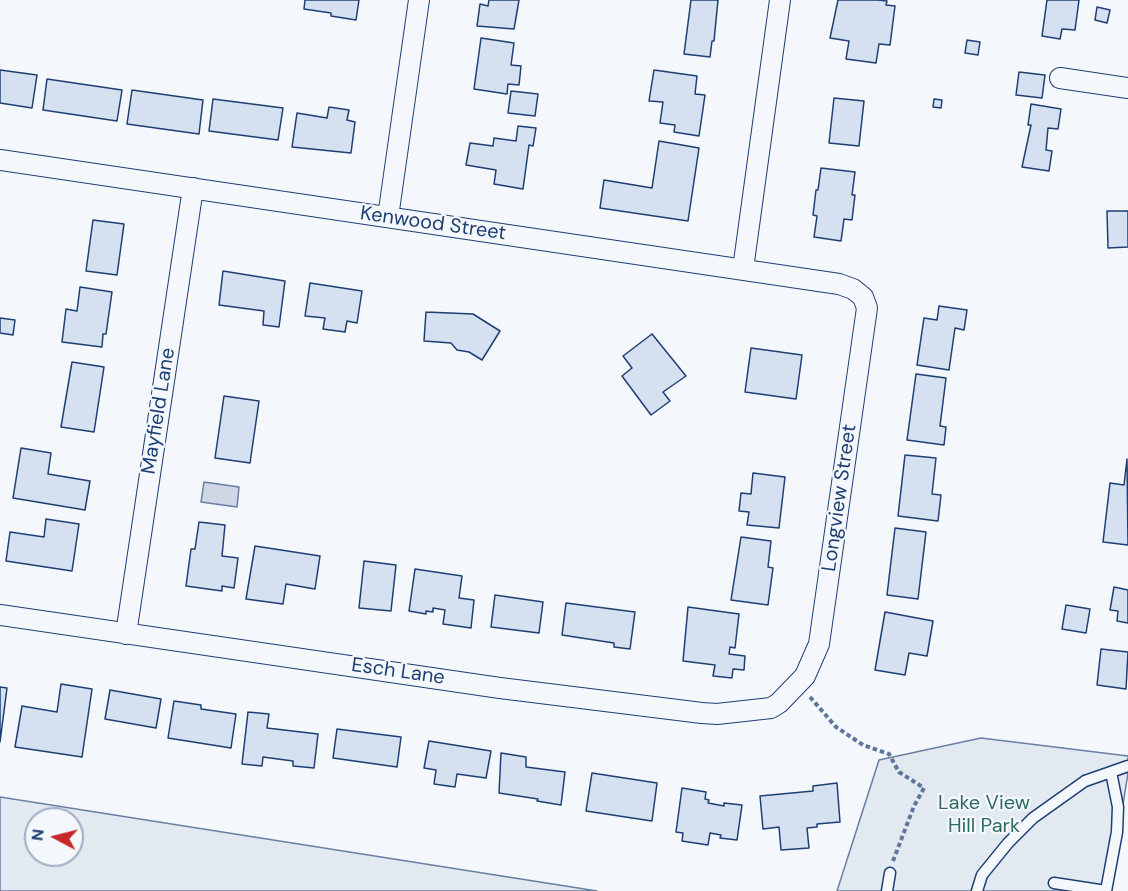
<!DOCTYPE html>
<html>
<head>
<meta charset="utf-8">
<style>
  body { margin:0 }
  #map { position:relative; width:1128px; height:891px; overflow:hidden; background:#f4f7fb; font-family:"DM Sans",sans-serif }
  canvas { display:block }
  .north { position:absolute; left:24px; top:807px; width:60px; height:60px; box-sizing:border-box; background:#f4f7fb; border:2px solid #9eadc5; border-radius:50%; rotate:277deg; font-size:16px; font-weight:700; line-height:24px; text-align:center; color:#1d3f73 }
  .north::after { content:''; display:block; margin:auto; width:21px; height:27px; background:#c62828; clip-path:polygon(50% 0,100% 100%,50% 72%,0 100%) }
</style>
</head>
<body>
<div id="map">
<canvas width="1128" height="891"></canvas>
<div class="north">N</div>
</div>
<script>
const g = document.querySelector('canvas').getContext('2d');
g.lineJoin = 'round';
function fillPath(path, color) { g.fillStyle = color; g.fill(path, 'evenodd'); }
const shape = rows => new Path2D(rows.map(r => 'M' + r).join(''));
function trace(path, color, width, dash) { g.strokeStyle = color; g.lineWidth = width; g.lineCap = dash ? 'butt' : 'round'; g.setLineDash(dash || []); g.stroke(path); }
function label(font, color, halo, rows, align = 'center') {
  g.font = font + ' "DM Sans",sans-serif'; g.lineWidth = 4.5; g.setLineDash([]); g.textBaseline = 'middle'; g.strokeStyle = halo; g.fillStyle = color; for (const [text, x, y, turn = 0] of rows) {
    g.save(); g.translate(x, y); g.rotate((+turn || 0) * Math.PI / 180); g.textAlign = isNaN(turn) ? turn : align; if (halo) g.strokeText(text, 0, 0); g.fillText(text, 0, 0); g.restore();
  }
}
const green = shape([
  [981,738,1128,756,1128,773,1109,891,837,891,879,760,981,738],
  [0,797,597,891,0,891,0,797],
  [36,819,72,819,72,855,36,855,36,819]
]);
fillPath(green, '#e3e9f0');
trace(green, '#687fa3', 1.5);
const water = shape([
  [204,482,239,487,237,507,201,502,204,482]
]);
fillPath(water, '#cfd7e4');
trace(water, '#687fa3', 1.5);
const building = shape([
  [305,0,359,0,356,20,331,16,331,13,304,9,305,0],
  [489,0,519,0,514,29,477,26,480,4,488,6,489,0],
  [691,0,718,0,714,41,712,41,710,57,684,54,691,0],
  [838,0,878,0,887,1,886,5,895,6,890,45,879,44,876,63,846,59,849,41,830,38,838,0],
  [1047,0,1079,0,1075,30,1062,29,1060,39,1042,36,1047,0],
  [1097,7,1110,10,1107,23,1095,20,1097,7],
  [481,38,514,43,511,65,521,66,519,85,508,84,507,94,474,89,481,38],
  [967,40,980,42,978,55,965,53,967,40],
  [0,70,37,75,32,108,0,103,0,70],
  [654,70,697,76,695,94,705,95,699,136,674,132,675,125,660,123,663,102,649,101,654,70],
  [1019,72,1045,75,1042,98,1016,95,1019,72],
  [47,79,122,90,117,121,43,110,47,79],
  [132,90,203,100,199,134,127,124,132,90],
  [511,91,538,94,535,116,508,113,511,91],
  [834,98,864,101,859,146,829,143,834,98],
  [213,99,283,108,278,140,209,131,213,99],
  [934,99,942,100,941,108,933,107,934,99],
  [1031,104,1061,109,1058,129,1048,128,1046,150,1052,151,1049,171,1022,167,1031,125,1028,125,1031,104],
  [329,107,349,110,347,120,355,122,351,153,292,147,297,113,327,118,329,107],
  [518,126,536,128,533,146,529,145,523,189,494,184,496,170,466,165,470,143,493,146,494,138,516,141,518,126],
  [659,141,699,148,688,221,600,208,604,180,652,188,659,141],
  [821,168,855,172,852,195,855,195,852,220,844,219,841,241,814,237,817,216,813,215,816,190,818,190,821,168],
  [1107,211,1128,211,1128,247,1108,248,1107,211],
  [93,220,124,224,117,275,86,271,93,220],
  [223,271,285,281,279,327,263,325,264,311,219,305,223,271],
  [310,283,362,291,357,323,347,321,345,332,323,329,325,318,305,316,310,283],
  [80,287,112,292,106,334,103,334,102,347,62,342,66,309,77,311,80,287],
  [939,306,967,310,964,330,955,328,949,370,917,365,924,318,937,320,939,306],
  [426,312,473,314,500,331,482,360,469,352,457,350,451,343,424,341,426,312],
  [0,318,15,320,13,335,0,333,0,318],
  [652,334,686,376,663,392,670,401,651,415,622,376,632,368,623,356,652,334],
  [751,348,802,355,796,399,745,392,751,348],
  [72,362,104,367,94,432,61,427,72,362],
  [916,374,946,378,940,426,946,427,944,445,907,440,916,374],
  [224,396,259,401,250,463,215,458,224,396],
  [21,448,51,453,48,474,90,481,85,510,13,498,21,448],
  [905,455,936,458,932,494,941,495,938,521,898,516,905,455],
  [1127,459,1128,545,1103,542,1110,483,1124,485,1127,459],
  [753,473,785,477,779,528,747,525,749,512,739,511,741,493,751,494,753,473],
  [46,519,79,524,72,571,6,561,10,532,44,537,46,519],
  [199,522,225,525,222,556,238,558,234,588,222,586,222,591,186,586,191,549,195,549,199,522],
  [895,528,926,532,918,599,887,595,895,528],
  [741,537,771,541,768,567,773,568,768,605,731,600,741,537],
  [255,546,320,556,315,589,286,584,283,604,246,599,255,546],
  [364,561,396,565,391,611,359,608,364,561],
  [415,569,462,576,459,598,474,600,471,628,443,624,445,610,433,608,433,612,426,611,426,614,409,611,415,569],
  [1114,587,1128,590,1128,623,1117,621,1118,611,1110,610,1114,587],
  [495,595,543,602,539,633,491,627,495,595],
  [566,603,635,612,630,649,614,647,614,643,562,635,566,603],
  [1066,605,1090,609,1086,633,1062,629,1066,605],
  [688,607,739,614,735,648,730,647,729,654,745,656,744,670,733,669,732,678,713,676,715,665,683,661,688,607],
  [885,612,933,621,927,656,909,653,905,675,875,670,885,612],
  [1101,649,1128,652,1126,689,1097,685,1101,649],
  [61,684,92,689,82,757,15,747,22,706,57,712,61,684],
  [0,687,7,688,0,742,0,687],
  [110,690,161,699,156,728,105,719,110,690],
  [174,701,201,705,201,709,236,714,231,748,168,738,174,701],
  [248,712,269,714,267,728,318,734,314,768,293,766,293,761,263,757,262,766,242,764,248,712],
  [337,729,401,737,397,767,333,758,337,729],
  [429,741,491,751,486,778,457,774,455,787,434,784,436,770,424,768,429,741],
  [501,753,526,757,526,767,565,772,561,805,537,801,538,799,499,793,501,753],
  [592,773,657,783,652,821,586,811,592,773],
  [837,783,840,822,817,824,817,827,807,828,809,848,781,850,779,827,763,829,760,796,813,791,813,786,837,783],
  [682,788,706,792,705,799,709,800,708,803,724,806,724,803,742,805,737,840,720,838,721,835,710,833,708,845,682,841,683,833,676,832,682,788]
]);
fillPath(building, '#d5e0f0');
trace(building, '#1d3f73', 1.5);
const service = shape([
  [1054,883,1106,891,1117,832,1118,807,1111,772],
  [887,891,890,873],
  [977,891,982,875,1008,843,1033,818,1085,781,1128,766]
]);
const minor = shape([
  [1060,78,1128,88],
  [0,160,839,284,853,289,863,297,867,308,819,644,805,676,779,703,771,708,717,714,702,713,500,688,0,615],
  [388,217,419,0],
  [743,269,780,0],
  [126,634,193,188]
]);
trace(service, '#1d3f73', 13);
trace(minor, '#1d3f73', 22);
trace(shape([
  [810,697,836,727,863,745,889,754,899,772,924,788,914,806,893,861]
]), '#5e769c', 4, [4.5, 3]);
trace(service, '#f4f7fb', 10);
trace(minor, '#f4f7fb', 20);
label('20px', '#1d3f73', '#f4f7fb', [
  ["Kenwood Street",433,224,8],
  ["Mayfield Lane",159,411,-81],
  ["Longview Street",840,498,-82],
  ["Esch Lane",398,672,8]
]);
label('20px', '#2c6c60', '#f4f7fb', [
  ["Lake View",984,804],
  ["Hill Park",984,827]
]);
</script>
</body>
</html>
